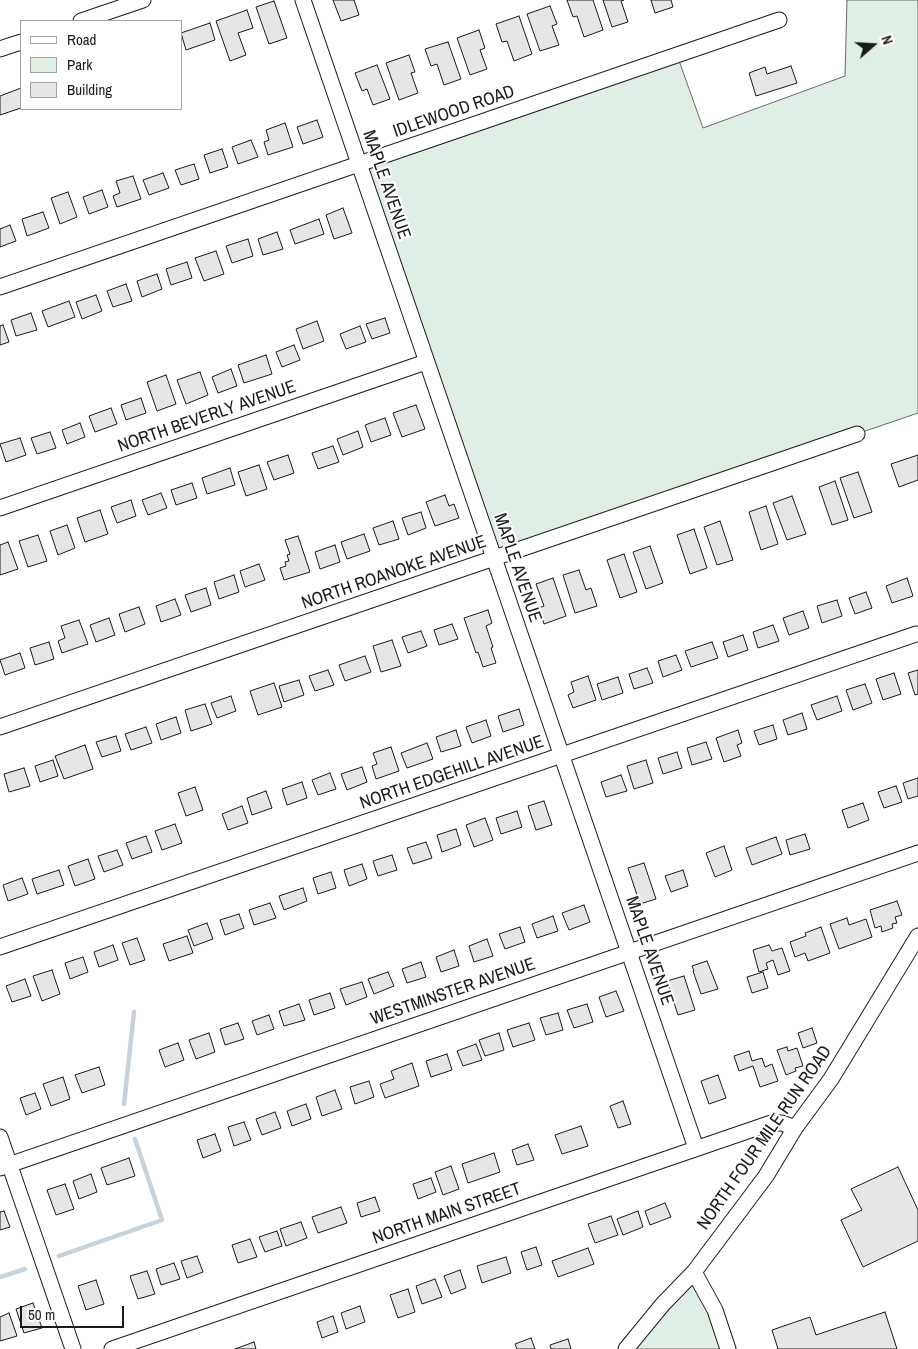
<!DOCTYPE html>
<html>
<head>
<meta charset="utf-8">
<style>
  body { margin:0 }
  #map { position:relative; width:918px; height:1349px; overflow:hidden; background:#fff; font-family:"Archivo Narrow",sans-serif }
  canvas { display:block }
  .legend { position:absolute; left:20px; top:20px; width:162px; height:90px; box-sizing:border-box; background:#fff; border:1px solid #a3a3a3; margin:0; padding:6px 9px; list-style:none; font-size:15px; color:#1a1a1a }
  .legend li { display:flex; align-items:center; gap:10px; height:25px }
  .legend b { width:25px; border:1px solid #a3a3a3 }
  .north { position:absolute; left:848px; top:20px; width:50px; height:50px; -webkit-text-stroke:4px #fff; paint-order:stroke; rotate:71deg; font-size:14px; font-weight:700; line-height:20px; text-align:center; color:#1a1a1a }
  .north::after { content:''; display:block; margin:auto; width:18px; height:22px; background:#1a1a1a; clip-path:polygon(50% 0,100% 100%,50% 72%,0 100%) }
  .scale { position:absolute; left:20px; top:1306px; width:104px; height:22px; box-sizing:border-box; border:2px solid #1a1a1a; border-top:0; padding-left:6px; font-size:15px; line-height:18px; white-space:nowrap; color:#1a1a1a; -webkit-text-stroke:4px #fff; paint-order:stroke }
</style>
</head>
<body>
<div id="map">
<canvas width="918" height="1349"></canvas>
<ul class="legend">
<li><b style="height:6px;background:#fff"></b>Road</li>
<li><b style="height:14px;background:#e0efe3"></b>Park</li>
<li><b style="height:14px;background:#e6e6e6"></b>Building</li>
</ul>
<div class="north">N</div>
<div class="scale">50 m</div>
</div>
<script>
const g = document.querySelector('canvas').getContext('2d');
g.lineJoin = 'round';
function fillPath(path, color) { g.fillStyle = color; g.fill(path, 'evenodd'); }
const shape = rows => new Path2D(rows.map(r => 'M' + r).join(''));
function trace(path, color, width, dash) { g.strokeStyle = color; g.lineWidth = width; g.lineCap = dash ? 'butt' : 'round'; g.setLineDash(dash || []); g.stroke(path); }
function label(font, color, halo, rows, align = 'center') {
  g.font = font + ' "Archivo Narrow",sans-serif'; g.lineWidth = 4; g.setLineDash([]); g.textBaseline = 'middle'; g.strokeStyle = halo; g.fillStyle = color; for (const [text, x, y, turn = 0] of rows) {
    g.save(); g.translate(x, y); g.rotate((+turn || 0) * Math.PI / 180); g.textAlign = isNaN(turn) ? turn : align; if (halo) g.strokeText(text, 0, 0); g.fillText(text, 0, 0); g.restore();
  }
}
const green = shape([
  [847,0,918,0,918,413,494,558,359,164,677,55,703,128,845,76,847,0],
  [694,1272,728,1349,626,1349,694,1272]
]);
fillPath(green, '#e0efe3');
trace(green, '#6a6a6a', 1);
trace(shape([
  [124,1104,134,1012],
  [59,1256,162,1220,135,1139],
  [0,1277,25,1269]
]), '#c6d2dc', 4.5);
const building = shape([
  [333,0,354,0,359,15,341,21,333,0],
  [567,0,593,0,603,30,584,37,577,16,573,17,567,0],
  [603,0,624,0,621,1,628,22,612,27,603,0],
  [651,0,671,0,673,7,655,13,651,0],
  [274,1,287,38,269,44,256,7,274,1],
  [550,6,557,24,552,26,559,45,540,51,527,14,550,6],
  [247,10,253,28,238,33,246,55,230,61,216,21,247,10],
  [519,16,532,54,514,61,507,41,502,42,496,24,519,16],
  [210,23,215,40,186,50,181,33,210,23],
  [479,30,485,48,480,50,487,69,470,75,457,38,479,30],
  [448,42,461,79,444,85,437,64,431,66,425,49,448,42],
  [409,55,415,72,411,73,418,93,399,100,386,63,409,55],
  [377,65,390,99,373,105,367,89,362,91,355,73,377,65],
  [791,66,797,83,756,96,749,73,765,67,767,74,791,66],
  [21,88,21,108,0,115,0,96,21,88],
  [317,120,323,137,303,144,297,127,317,120],
  [285,123,293,147,268,155,264,142,269,140,266,130,285,123],
  [251,140,258,157,238,164,232,147,251,140],
  [222,149,228,167,210,173,204,155,222,149],
  [194,164,199,179,181,185,175,170,194,164],
  [163,173,169,188,149,195,143,180,163,173],
  [133,176,141,199,117,207,113,196,120,193,116,181,133,176],
  [102,190,108,207,89,214,83,197,102,190],
  [68,192,77,217,60,224,51,198,68,192],
  [343,208,352,233,334,239,326,215,343,208],
  [43,212,49,228,27,236,22,219,43,212],
  [319,219,324,234,295,244,290,230,319,219],
  [10,225,16,241,0,247,0,229,10,225],
  [277,232,283,249,263,255,258,239,277,232],
  [248,239,253,256,232,263,226,246,248,239],
  [216,251,224,274,204,281,195,258,216,251],
  [187,262,192,278,171,285,166,269,187,262],
  [157,274,162,289,142,297,137,281,157,274],
  [126,284,132,301,113,307,107,291,126,284],
  [96,295,102,311,82,319,76,302,96,295],
  [69,301,75,317,48,327,42,311,69,301],
  [31,313,37,330,16,336,11,320,31,313],
  [385,318,390,333,372,339,366,324,385,318],
  [317,321,324,341,303,349,296,329,317,321],
  [3,325,9,342,0,345,0,326,3,325],
  [360,326,366,342,346,349,340,334,360,326],
  [294,345,300,360,282,367,276,352,294,345],
  [266,355,272,374,244,383,238,365,266,355],
  [231,369,237,386,218,393,212,377,231,369],
  [200,372,208,395,186,404,177,380,200,372],
  [166,375,176,404,157,411,147,382,166,375],
  [141,398,146,413,126,420,121,405,141,398],
  [416,405,425,429,402,437,393,413,416,405],
  [111,408,117,424,95,432,89,416,111,408],
  [385,418,391,435,371,442,365,425,385,418],
  [80,423,85,437,67,444,62,430,80,423],
  [358,431,363,447,343,455,337,439,358,431],
  [50,432,56,448,37,454,31,438,50,432],
  [20,438,26,455,6,462,0,444,20,438],
  [333,446,339,462,318,469,312,453,333,446],
  [288,455,294,473,274,480,267,462,288,455],
  [918,455,918,480,899,487,891,464,918,455],
  [259,465,267,489,246,496,238,472,259,465],
  [230,468,235,485,207,494,202,478,230,468],
  [858,472,872,512,854,518,840,478,858,472],
  [835,481,848,520,832,525,819,487,835,481],
  [192,483,197,498,176,505,171,490,192,483],
  [161,493,167,508,148,515,142,500,161,493],
  [445,495,449,506,454,504,459,518,435,526,426,502,445,495],
  [792,496,806,534,787,540,773,503,792,496],
  [131,500,136,516,117,523,111,507,131,500],
  [766,506,778,544,761,550,749,512,766,506],
  [100,510,108,534,85,542,77,518,100,510],
  [421,512,426,528,408,535,402,518,421,512],
  [393,521,399,539,379,545,373,528,393,521],
  [720,521,733,560,717,565,704,527,720,521],
  [67,525,75,548,58,555,50,531,67,525],
  [694,529,707,568,690,574,677,535,694,529],
  [364,534,370,551,347,559,341,542,364,534],
  [38,535,47,561,28,567,19,541,38,535],
  [298,536,310,572,284,580,280,568,286,566,285,562,289,561,287,555,290,554,285,540,298,536],
  [8,542,18,569,0,575,0,545,8,542],
  [335,545,340,562,320,569,315,552,335,545],
  [650,546,663,583,646,589,633,552,650,546],
  [624,554,637,592,620,598,607,560,624,554],
  [259,564,265,580,245,587,240,571,259,564],
  [579,570,586,590,591,588,597,606,575,613,563,575,579,570],
  [234,575,239,592,219,599,214,582,234,575],
  [553,578,566,616,544,624,539,608,544,606,536,584,553,578],
  [907,578,913,596,892,603,886,586,907,578],
  [206,588,211,605,191,612,185,595,206,588],
  [866,592,872,608,855,614,849,598,866,592],
  [175,599,181,615,161,622,156,606,175,599],
  [837,600,842,616,822,623,817,606,837,600],
  [139,607,145,624,125,632,119,614,139,607],
  [488,610,492,623,486,626,493,647,491,648,496,663,483,667,478,652,476,653,464,618,488,610],
  [803,611,809,628,789,635,783,618,803,611],
  [109,618,115,635,96,642,90,625,109,618],
  [79,620,88,644,62,653,58,641,65,638,61,626,79,620],
  [452,624,458,639,439,645,434,630,452,624],
  [773,625,779,641,758,648,753,632,773,625],
  [421,631,427,646,408,653,402,637,421,631],
  [743,635,748,650,728,657,723,642,743,635],
  [392,640,401,666,381,672,373,646,392,640],
  [49,642,54,659,35,665,30,648,49,642],
  [712,642,718,658,691,667,685,651,712,642],
  [20,653,25,668,5,675,0,660,20,653],
  [676,655,682,670,663,677,658,661,676,655],
  [365,656,371,672,345,681,339,665,365,656],
  [647,668,653,683,634,689,629,674,647,668],
  [328,670,334,685,315,691,309,676,328,670],
  [918,670,918,694,915,695,908,673,918,670],
  [894,673,901,694,883,700,876,679,894,673],
  [588,676,596,700,573,708,568,695,574,692,571,682,588,676],
  [618,677,623,693,602,700,597,684,618,677],
  [299,680,304,695,284,702,279,686,299,680],
  [274,683,282,707,258,715,250,691,274,683],
  [865,684,872,703,853,710,846,690,865,684],
  [231,696,236,711,217,718,211,703,231,696],
  [837,696,842,711,817,720,811,705,837,696],
  [205,704,212,724,191,731,185,710,205,704],
  [519,709,524,725,503,732,498,716,519,709],
  [802,713,807,729,788,735,783,720,802,713],
  [176,717,181,733,161,740,156,724,176,717],
  [486,720,491,736,472,743,466,727,486,720],
  [773,725,777,739,759,745,754,731,773,725],
  [146,727,152,743,131,750,125,734,146,727],
  [456,730,461,746,441,752,436,737,456,730],
  [738,730,742,743,737,745,741,756,724,762,716,738,738,730],
  [116,736,121,751,102,757,96,742,116,736],
  [706,742,712,759,692,765,687,748,706,742],
  [427,743,433,759,407,768,401,753,427,743],
  [85,745,93,769,64,779,55,756,85,745],
  [391,747,399,771,376,779,372,766,377,764,373,753,391,747],
  [677,752,682,768,663,774,658,758,677,752],
  [53,760,58,776,40,782,35,766,53,760],
  [646,760,653,783,634,789,627,766,646,760],
  [362,767,367,782,347,790,341,774,362,767],
  [24,768,30,786,9,792,4,774,24,768],
  [330,773,336,789,318,795,312,780,330,773],
  [621,775,627,791,606,797,601,782,621,775],
  [918,778,918,796,908,799,903,783,918,778],
  [302,782,307,798,287,805,282,789,302,782],
  [896,786,902,802,884,808,878,792,896,786],
  [195,787,203,810,186,816,178,793,195,787],
  [266,791,272,808,252,815,247,798,266,791],
  [544,801,552,825,536,830,528,806,544,801],
  [863,803,869,820,848,828,842,810,863,803],
  [242,806,248,823,228,830,222,814,242,806],
  [517,811,522,827,501,834,496,818,517,811],
  [485,818,493,840,474,847,466,825,485,818],
  [175,824,182,843,162,850,155,831,175,824],
  [456,829,461,845,442,852,437,835,456,829],
  [805,834,810,849,790,855,786,840,805,834],
  [146,836,152,852,132,859,126,843,146,836],
  [776,837,782,854,752,865,746,848,776,837],
  [426,842,432,858,413,864,407,848,426,842],
  [724,846,732,870,715,877,706,853,724,846],
  [117,850,123,865,104,872,98,856,117,850],
  [392,855,397,870,378,876,373,861,392,855],
  [88,859,95,879,75,886,68,866,88,859],
  [644,863,656,899,640,904,628,868,644,863],
  [362,864,367,879,349,886,344,870,362,864],
  [59,870,64,885,37,894,32,879,59,870],
  [683,870,688,886,671,892,665,876,683,870],
  [331,872,336,888,318,894,313,878,331,872],
  [22,878,28,894,8,901,3,885,22,878],
  [303,888,307,901,284,910,279,896,303,888],
  [897,901,902,915,895,917,897,923,892,924,893,928,882,932,881,926,875,928,870,910,897,901],
  [270,903,276,918,254,925,249,910,270,903],
  [584,905,590,922,569,930,562,913,584,905],
  [239,914,244,928,225,935,220,920,239,914],
  [553,916,558,931,537,938,532,924,553,916],
  [847,918,849,925,866,919,872,937,839,949,830,924,847,918],
  [207,923,213,939,194,946,188,930,207,923],
  [520,927,525,942,505,949,499,934,520,927],
  [821,927,830,953,808,961,805,953,795,957,790,942,806,936,805,933,821,927],
  [187,936,193,953,169,961,163,944,187,936],
  [137,938,145,960,130,965,122,943,137,938],
  [487,939,493,956,474,962,469,946,487,939],
  [113,945,118,960,99,967,94,952,113,945],
  [769,945,772,951,782,948,790,971,778,975,773,960,766,963,768,969,759,972,753,950,769,945],
  [454,950,459,966,441,972,436,957,454,950],
  [83,957,88,972,70,979,65,963,83,957],
  [707,961,718,989,701,994,693,971,694,971,692,966,707,961],
  [421,962,426,977,407,983,402,969,421,962],
  [52,970,60,994,42,1001,33,976,52,970],
  [388,972,394,986,374,994,368,979,388,972],
  [763,972,768,988,752,993,747,977,763,972],
  [684,976,695,1010,678,1015,667,981,684,976],
  [25,979,31,996,12,1002,6,986,25,979],
  [362,982,367,997,346,1005,340,989,362,982],
  [616,991,624,1011,606,1017,599,997,616,991],
  [330,993,335,1008,314,1015,309,1000,330,993],
  [299,1004,305,1020,284,1026,279,1011,299,1004],
  [587,1004,593,1022,574,1028,567,1010,587,1004],
  [558,1013,563,1030,546,1035,540,1018,558,1013],
  [269,1015,274,1029,257,1035,252,1021,269,1015],
  [238,1023,244,1039,225,1045,220,1029,238,1023],
  [529,1023,535,1040,513,1047,507,1030,529,1023],
  [812,1028,817,1043,803,1048,798,1033,812,1028],
  [209,1033,215,1052,196,1059,189,1040,209,1033],
  [499,1033,504,1050,485,1056,479,1040,499,1033],
  [178,1043,184,1060,165,1067,159,1050,178,1043],
  [476,1044,482,1060,463,1066,457,1051,476,1044],
  [787,1047,788,1051,797,1048,803,1066,795,1068,796,1071,786,1075,777,1050,787,1047],
  [749,1051,752,1061,762,1058,765,1067,772,1064,778,1081,760,1087,753,1066,739,1071,734,1056,749,1051],
  [447,1054,452,1070,431,1077,426,1061,447,1054],
  [412,1063,419,1086,385,1098,380,1084,394,1079,391,1071,412,1063],
  [99,1067,105,1085,82,1093,75,1075,99,1067],
  [718,1075,726,1098,709,1104,701,1081,718,1075],
  [63,1077,70,1099,51,1106,43,1084,63,1077],
  [369,1081,374,1097,355,1104,350,1087,369,1081],
  [335,1090,342,1109,322,1116,316,1097,335,1090],
  [35,1093,41,1109,26,1115,20,1098,35,1093],
  [623,1101,631,1124,618,1128,610,1106,623,1101],
  [306,1104,311,1119,292,1126,287,1111,306,1104],
  [275,1112,281,1128,262,1135,256,1119,275,1112],
  [244,1122,251,1140,234,1146,228,1127,244,1122],
  [581,1126,588,1146,562,1154,555,1135,581,1126],
  [215,1134,221,1151,203,1158,197,1140,215,1134],
  [528,1144,534,1160,517,1165,512,1150,528,1144],
  [494,1153,500,1172,468,1183,462,1164,494,1153],
  [129,1158,135,1176,107,1185,101,1168,129,1158],
  [451,1166,459,1189,443,1195,435,1172,451,1166],
  [898,1167,918,1210,918,1241,863,1267,841,1220,862,1210,851,1189,898,1167],
  [91,1174,97,1192,79,1199,73,1181,91,1174],
  [431,1178,436,1192,418,1199,413,1184,431,1178],
  [65,1184,74,1209,56,1215,47,1190,65,1184],
  [375,1197,380,1211,361,1217,357,1203,375,1197],
  [665,1203,671,1217,650,1225,645,1211,665,1203],
  [341,1207,347,1223,318,1233,312,1217,341,1207],
  [4,1211,10,1227,0,1230,0,1212,4,1211],
  [638,1211,643,1227,623,1235,617,1219,638,1211],
  [611,1216,618,1235,595,1243,588,1224,611,1216],
  [301,1222,307,1238,286,1246,280,1229,301,1222],
  [277,1231,282,1246,265,1252,259,1237,277,1231],
  [250,1239,257,1257,238,1263,232,1245,250,1239],
  [536,1247,542,1265,527,1270,521,1252,536,1247],
  [588,1248,594,1264,558,1277,552,1261,588,1248],
  [197,1256,203,1272,187,1278,181,1261,197,1256],
  [506,1257,511,1273,482,1283,477,1266,506,1257],
  [174,1263,180,1279,161,1285,156,1269,174,1263],
  [460,1270,466,1288,451,1294,444,1276,460,1270],
  [147,1271,155,1294,138,1299,130,1276,147,1271],
  [435,1279,442,1297,422,1304,416,1286,435,1279],
  [96,1280,104,1304,86,1310,78,1286,96,1280],
  [408,1289,415,1312,398,1318,390,1295,408,1289],
  [33,1303,42,1328,24,1333,16,1309,33,1303],
  [360,1306,365,1322,346,1329,341,1313,360,1306],
  [885,1312,897,1349,778,1349,772,1330,810,1317,816,1335,885,1312],
  [9,1313,17,1336,0,1341,0,1317,9,1313],
  [333,1316,338,1332,322,1338,317,1322,333,1316],
  [531,1338,535,1349,517,1349,515,1344,531,1338],
  [568,1339,571,1349,551,1349,550,1345,568,1339],
  [254,1342,256,1349,235,1349,254,1342]
]);
fillPath(building, '#e6e6e6');
trace(building, '#1a1a1a', 1);
const minor = shape([
  [303,0,696,1148],
  [81,21,143,0],
  [0,49,21,42],
  [0,287,779,20],
  [0,508,426,362],
  [0,727,857,434],
  [0,947,916,634],
  [0,1137,73,1349],
  [0,1168,918,853],
  [694,1272,715,1310,728,1349],
  [112,1349,771,1123,782,1123,795,1128],
  [626,1349,663,1304,694,1272,766,1176,795,1128,831,1079,918,936]
]);
trace(minor, '#1a1a1a', 17);
trace(minor, '#fff', 15);
label('18px', '#1a1a1a', '#fff', [
  ["IDLEWOOD ROAD",454,112,-19],
  ["MAPLE AVENUE",386,185,71],
  ["NORTH BEVERLY AVENUE",207,417,-19],
  ["MAPLE AVENUE",517,568,71],
  ["NORTH ROANOKE AVENUE",394,573,-19],
  ["NORTH EDGEHILL AVENUE",452,773,-19],
  ["MAPLE AVENUE",649,951,71],
  ["WESTMINSTER AVENUE",453,992,-19],
  ["NORTH FOUR MILE RUN ROAD",765,1138,-55],
  ["NORTH MAIN STREET",447,1214,-19]
]);
</script>
</body>
</html>
